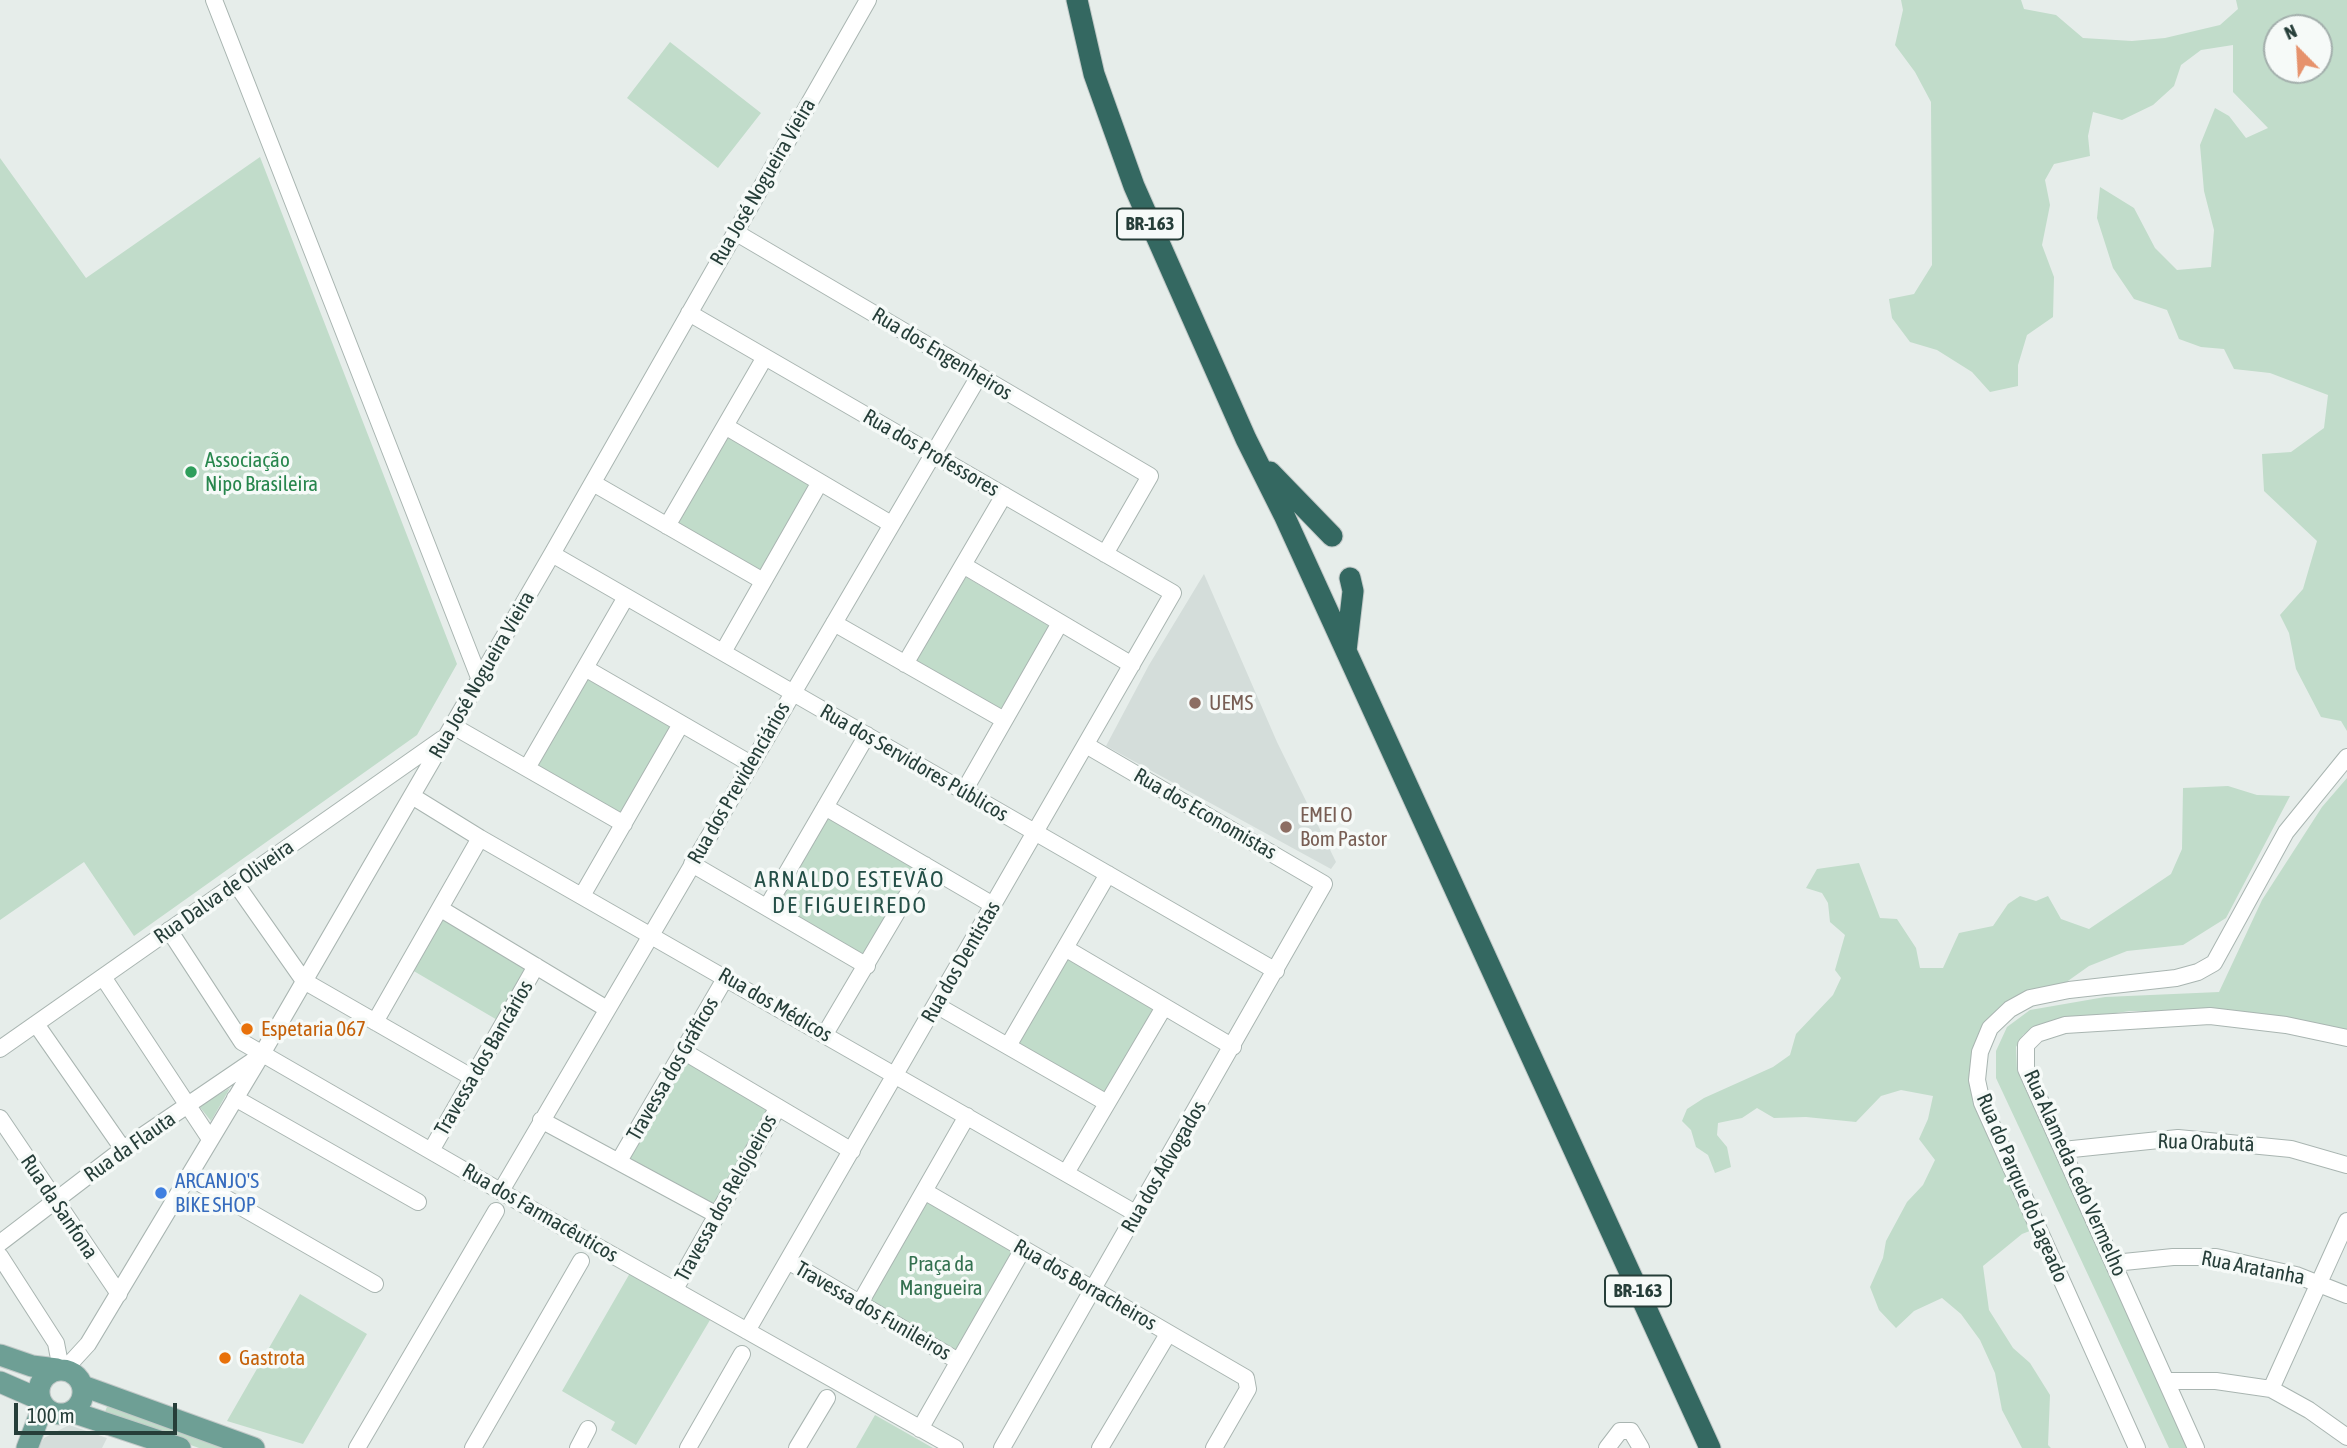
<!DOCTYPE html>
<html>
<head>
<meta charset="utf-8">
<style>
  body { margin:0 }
  #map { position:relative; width:2347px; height:1448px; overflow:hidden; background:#e6edea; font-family:"Asap Condensed",sans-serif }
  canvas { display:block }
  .north { position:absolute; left:2263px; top:14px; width:70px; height:70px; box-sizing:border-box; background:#f6faf8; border:2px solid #a3afac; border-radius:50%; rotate:336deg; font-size:19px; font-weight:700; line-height:28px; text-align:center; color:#263e39 }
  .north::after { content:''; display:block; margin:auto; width:24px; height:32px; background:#e6926c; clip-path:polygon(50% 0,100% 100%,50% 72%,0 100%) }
  .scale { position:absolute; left:14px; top:1403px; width:163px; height:32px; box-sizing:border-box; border:4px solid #263e39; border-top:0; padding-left:9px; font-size:21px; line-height:24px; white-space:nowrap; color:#263e39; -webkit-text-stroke:5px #f6faf8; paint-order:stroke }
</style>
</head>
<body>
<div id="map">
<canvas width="2347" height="1448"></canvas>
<div class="north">N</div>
<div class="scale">100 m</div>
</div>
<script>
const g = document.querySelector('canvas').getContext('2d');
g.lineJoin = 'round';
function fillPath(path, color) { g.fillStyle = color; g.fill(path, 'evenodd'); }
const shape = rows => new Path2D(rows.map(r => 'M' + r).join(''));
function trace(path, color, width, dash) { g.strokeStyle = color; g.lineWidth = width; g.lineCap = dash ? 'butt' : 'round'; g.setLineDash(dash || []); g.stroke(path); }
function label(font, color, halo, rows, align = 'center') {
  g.font = font + ' "Asap Condensed",sans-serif'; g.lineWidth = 7; g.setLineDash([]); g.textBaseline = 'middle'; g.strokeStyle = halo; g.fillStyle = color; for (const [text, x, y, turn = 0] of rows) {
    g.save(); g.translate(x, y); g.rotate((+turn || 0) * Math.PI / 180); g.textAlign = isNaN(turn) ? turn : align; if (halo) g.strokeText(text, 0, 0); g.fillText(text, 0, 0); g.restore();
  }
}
fillPath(shape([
  [1204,574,1277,742,1336,862,1331,869,1106,746,1149,665],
  [69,1425,107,1438,102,1448,38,1448,44,1438]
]), '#d4ddda');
fillPath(shape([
  [1901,0,2021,0,2024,9,2056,15,2083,38,2132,41,2165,38,2220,25,2238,9,2236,0,2347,0,2347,731,2341,721,2321,717,2296,669,2289,633,2280,615,2303,589,2317,541,2264,491,2262,454,2291,452,2324,428,2328,395,2270,373,2234,369,2224,349,2201,347,2179,339,2167,310,2134,299,2113,268,2097,218,2100,187,2134,208,2155,248,2177,270,2211,267,2214,230,2204,191,2200,145,2215,108,2229,116,2246,138,2268,128,2233,92,2233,45,2201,50,2181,65,2174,86,2153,105,2122,120,2093,112,2088,136,2090,156,2054,164,2045,180,2050,205,2042,245,2054,277,2053,317,2027,335,2018,365,2018,386,1990,392,1972,372,1937,350,1910,342,1892,318,1889,299,1914,294,1932,265,1931,102,1915,72,1895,45,1903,10],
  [2319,28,2319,70,2277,70,2277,28],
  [670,42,761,113,718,168,627,98],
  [260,157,457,664,417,735,134,936,84,862,0,920,0,158,86,278],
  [727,434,812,484,761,573,675,524],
  [966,577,1049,626,1001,709,916,661],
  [587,677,672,726,621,815,536,766],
  [2347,778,2347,1031,2246,1012,2130,1011,2040,1024,2023,1035,2016,1047,2017,1070,2190,1448,2169,1448,1996,1078,1996,1051,2007,1027,2030,1010,2105,997,2219,992,2262,900,2322,807],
  [2228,786,2257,795,2290,796,2226,918,2183,945,2127,951,2089,966,2065,983,2003,1009,1975,1060,2035,1229,2022,1234,1983,1266,1989,1310,2013,1348,2030,1363,2050,1395,2048,1445,2051,1448,2022,1448,2002,1410,1995,1373,1980,1340,1961,1314,1942,1298,1914,1311,1896,1328,1879,1310,1870,1287,1883,1258,1886,1241,1907,1202,1923,1185,1935,1160,1919,1139,1928,1119,1933,1096,1901,1090,1881,1096,1856,1122,1806,1117,1774,1118,1757,1108,1742,1118,1718,1123,1717,1135,1727,1147,1731,1167,1715,1173,1708,1155,1696,1147,1691,1130,1682,1121,1687,1109,1704,1098,1773,1067,1790,1055,1796,1034,1833,995,1841,978,1835,970,1845,935,1830,922,1828,903,1822,893,1806,888,1817,869,1859,863,1880,918,1897,919,1916,948,1920,968,1943,968,1959,933,1993,926,2008,904,2020,896,2036,901,2048,896,2061,919,2089,929,2171,874,2182,849,2183,788],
  [827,814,918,867,865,959,774,905],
  [441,918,528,970,499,1021,412,970],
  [1067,955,1156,1008,1105,1095,1015,1044],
  [685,1062,770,1110,713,1208,627,1160],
  [230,1088,211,1121,199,1106],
  [926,1200,1014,1252,957,1352,868,1300],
  [630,1273,710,1320,636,1445,611,1430,615,1422,562,1391],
  [300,1294,367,1334,303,1444,227,1421],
  [109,1402,236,1448,199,1448,104,1414],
  [875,1415,933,1448,856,1448]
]), '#c1dcca');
const minor = shape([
  [214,0,480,680],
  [735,232,1150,476,1105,554],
  [689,313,1173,593,747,1331],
  [725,426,891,524],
  [593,483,763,581],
  [667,526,765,357],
  [552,554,1276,971],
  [963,565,1132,665],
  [834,623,1004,720],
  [723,652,820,482],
  [905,664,1004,495],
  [585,668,751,764],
  [453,726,624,824],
  [527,768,626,597],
  [964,791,1060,623],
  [412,796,480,838,1137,1214],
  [825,807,993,905],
  [692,864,867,966],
  [236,884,304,981,473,1078],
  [583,894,681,724],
  [767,907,867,735],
  [441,909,607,1009],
  [169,930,242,1042,552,1221,955,1448],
  [1065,948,1233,1047],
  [103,977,210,1139],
  [936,1005,1107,1103],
  [375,1022,480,838],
  [36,1024,123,1149],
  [825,1034,925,865],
  [1008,1046,1108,874],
  [0,1049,442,739],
  [683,1051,852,1151],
  [235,1098,418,1202],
  [0,1118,119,1294],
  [541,1120,717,1215],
  [432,1149,536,966],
  [2063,1150,2178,1138,2291,1149,2347,1165],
  [619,1161,726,977],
  [1066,1173,1164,1007],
  [189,1177,375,1284],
  [501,1191,979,376],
  [924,1191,1246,1378,1248,1389,1214,1448],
  [0,1243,123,1149,254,1060],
  [0,1256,56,1343,61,1369],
  [788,1261,958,1361],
  [2114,1263,2173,1257,2216,1257,2296,1275,2347,1295],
  [675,1289,778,1107],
  [860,1303,967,1116],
  [65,1369,88,1344,262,1054,552,554,868,0],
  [2169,1381,2216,1381,2271,1389,2309,1410,2347,1437],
  [2271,1389,2347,1221],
  [920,1429,1023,1249],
  [357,1448,496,1211],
  [473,1448,581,1261],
  [578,1448,588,1429],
  [688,1448,742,1354],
  [797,1448,827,1398],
  [1002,1448,1324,884,1086,745],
  [1100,1448,1168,1334],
  [1607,1448,1620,1431,1631,1431,1641,1448],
  [2137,1448,1982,1103,1977,1080,1980,1052,1990,1028,2010,1009,2030,998,2069,990,2176,978,2198,972,2214,963,2286,832,2347,757],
  [2196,1448,2026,1069,2026,1045,2037,1034,2065,1025,2210,1016,2286,1025,2347,1038]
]);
const major = shape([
  [0,1355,32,1366,57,1369],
  '39 1392a22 22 0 1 1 44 0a22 22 0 1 1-44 0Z',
  [0,1382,39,1399],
  [83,1386,254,1448],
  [72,1412,180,1448],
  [27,1448,43,1406]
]);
const highway = shape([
  [1077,0,1094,74,1134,186,1246,439,1284,515,1710,1448],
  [1270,472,1332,536],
  [1346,651,1353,591,1350,578]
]);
trace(minor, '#a9b5b1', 18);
trace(major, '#c2c9c8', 23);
trace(highway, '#c2c9c8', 23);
trace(minor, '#fff', 16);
trace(major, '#6e9f95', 21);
trace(highway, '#346861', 21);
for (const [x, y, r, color] of [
  [191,472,7,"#2e9e5b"],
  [1195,703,7,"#8d6e63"],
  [1286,827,7,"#8d6e63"],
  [247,1029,7,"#e8710a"],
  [161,1193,7,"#3f7fe0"],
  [225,1358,7,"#e8710a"]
]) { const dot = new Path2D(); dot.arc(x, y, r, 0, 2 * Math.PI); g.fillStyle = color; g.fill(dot); trace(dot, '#f6faf8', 2.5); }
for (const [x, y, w] of [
  [1150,224,66],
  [1638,1291,66]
]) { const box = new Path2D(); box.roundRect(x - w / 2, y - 15.5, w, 31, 5); g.fillStyle = '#f6faf8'; g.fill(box); trace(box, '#263e39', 2); }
label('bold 19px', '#263e39', null, [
  ["BR-163",1150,224],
  ["BR-163",1638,1291]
]);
label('21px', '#263e39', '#f6faf8', [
  ["Rua José Nogueira Vieira",763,182,-60],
  ["Rua dos Engenheiros",942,354,31],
  ["Rua dos Professores",931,453,30],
  ["Rua José Nogueira Vieira",482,675,-60],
  ["Rua dos Servidores Públicos",914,763,30],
  ["Rua dos Previdenciários",739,783,-60],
  ["Rua dos Economistas",1205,814,30],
  ["Rua Dalva de Oliveira",224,892,-35],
  ["Rua dos Dentistas",961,962,-60],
  ["Rua dos Médicos",775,1005,30],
  ["Travessa dos Bancários",484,1058,-60],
  ["Travessa dos Gráficos",673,1069,-60],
  ["Rua Orabutã",2206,1143,2],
  ["Rua da Flauta",130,1147,-35],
  ["Rua dos Advogados",1164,1167,-60],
  ["Rua Alameda Cedo Vermelho",2075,1173,66],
  ["Rua do Parque do Lageado",2022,1188,67],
  ["Travessa dos Relojoeiros",726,1198,-61],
  ["Rua da Sanfona",59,1207,56],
  ["Rua dos Farmacêuticos",540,1213,30],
  ["Rua Aratanha",2253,1268,11],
  ["Rua dos Borracheiros",1085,1285,30],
  ["Travessa dos Funileiros",873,1311,30]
]);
label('21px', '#27864d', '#f6faf8', [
  ["Associação",205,460],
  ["Nipo Brasileira",205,484]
], 'left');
label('21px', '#785e54', '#f6faf8', [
  ["UEMS",1209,703],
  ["EMEI O",1300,815],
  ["Bom Pastor",1300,839]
], 'left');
label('21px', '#c56008', '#f6faf8', [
  ["Espetaria 067",261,1029],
  ["Gastrota",239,1358]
], 'left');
label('21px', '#366cbe', '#f6faf8', [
  ["ARCANJO'S",175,1181],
  ["BIKE SHOP",175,1205]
], 'left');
label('21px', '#347150', '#f6faf8', [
  ["Praça da",941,1264],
  ["Mangueira",941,1288]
]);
g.letterSpacing = '2px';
label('23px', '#244f47', '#f6faf8', [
  ["ARNALDO ESTEVÃO",850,880],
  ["DE FIGUEIREDO",850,906]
]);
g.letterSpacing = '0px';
</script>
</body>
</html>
